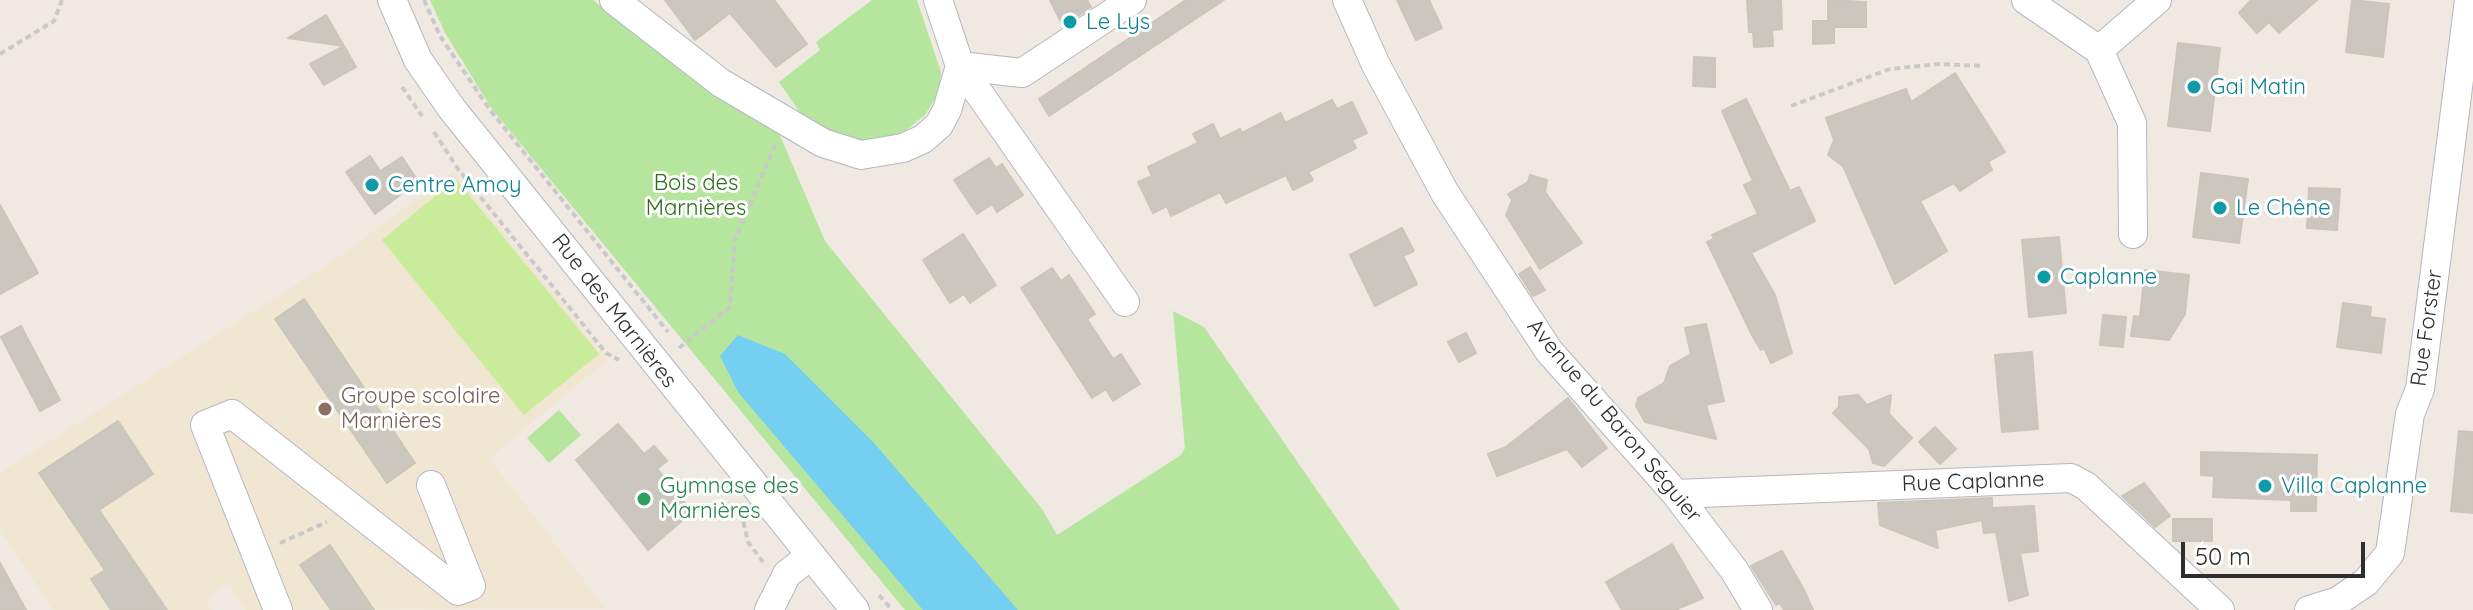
<!DOCTYPE html>
<html>
<head>
<meta charset="utf-8">
<style>
  body { margin:0 }
  #map { position:relative; width:2473px; height:610px; overflow:hidden; background:#efe9e1; font-family:Quicksand,sans-serif }
  canvas { display:block }
  .scale { position:absolute; left:2181px; top:542px; width:184px; height:36px; box-sizing:border-box; border:4px solid #2e2e2e; border-top:0; padding-left:10px; font-size:24px; line-height:28px; white-space:nowrap; color:#2e2e2e; -webkit-text-stroke:6px #fff; paint-order:stroke }
</style>
</head>
<body>
<div id="map">
<canvas width="2473" height="610"></canvas>
<div class="scale">50 m</div>
</div>
<script>
const g = document.querySelector('canvas').getContext('2d');
g.lineJoin = 'round';
function fillPath(path, color) { g.fillStyle = color; g.fill(path, 'evenodd'); }
const shape = rows => new Path2D(rows.map(r => 'M' + r).join(''));
function trace(path, color, width, dash) { g.strokeStyle = color; g.lineWidth = width; g.lineCap = dash ? 'butt' : 'round'; g.setLineDash(dash || []); g.stroke(path); }
function label(font, color, halo, rows, align = 'center') {
  g.font = font + ' Quicksand,sans-serif'; g.lineWidth = 6; g.setLineDash([]); g.textBaseline = 'middle'; g.strokeStyle = halo; g.fillStyle = color; for (const [text, x, y, turn = 0] of rows) {
    g.save(); g.translate(x, y); g.rotate((+turn || 0) * Math.PI / 180); g.textAlign = isNaN(turn) ? turn : align; if (halo) g.strokeText(text, 0, 0); g.fillText(text, 0, 0); g.restore();
  }
}
fillPath(shape([
  [454,171,608,360,489,458,605,608,246,610,228,583,206,599,212,610,53,610,0,530,0,473,339,257]
]), '#f0e6d1');
fillPath(shape([
  [430,0,593,0,680,69,776,126,825,241,1042,509,1057,535,1181,455,1185,448,1173,311,1204,327,1400,610,905,610,492,109,445,33],
  [872,0,917,0,941,72,939,92,925,115,906,130,884,140,845,142,803,117,779,82,820,50,816,42],
  [559,410,581,435,549,463,527,438]
]), '#b6e59e');
fillPath(shape([
  [456,179,599,354,524,415,382,240]
]), '#c9ec9a');
fillPath(shape([
  [738,335,785,354,874,443,1018,610,923,610,738,392,720,356]
]), '#75cff0');
const building = shape([
  [665,0,774,0,807,44,776,67,730,13,695,40,665,0],
  [1050,0,1087,0,1091,7,1063,26,1050,0],
  [1186,0,1224,0,1049,116,1039,99,1186,0],
  [1397,0,1429,0,1442,28,1416,40,1397,0],
  [1747,0,1781,0,1782,29,1772,30,1773,46,1754,47,1753,32,1749,32,1747,0],
  [1828,0,1866,2,1866,27,1834,27,1834,43,1813,44,1813,21,1828,21,1828,0],
  [2251,0,2317,0,2279,33,2269,22,2257,33,2239,13,2251,0],
  [2352,0,2389,4,2383,57,2346,52,2352,0],
  [326,15,344,46,288,38,326,15],
  [2178,43,2220,48,2210,131,2168,126,2178,43],
  [344,46,356,67,324,85,310,64,344,46],
  [1694,57,1715,58,1715,87,1693,86,1694,57],
  [1955,73,2005,152,1988,162,1992,170,1960,191,1954,183,1920,201,1947,251,1895,284,1843,166,1828,155,1834,140,1826,118,1906,89,1911,102,1955,73],
  [1746,99,1790,191,1799,187,1815,221,1751,253,1775,295,1792,353,1771,363,1764,348,1761,350,1753,337,1707,242,1714,239,1712,235,1758,214,1744,185,1753,181,1722,111,1746,99],
  [1332,100,1337,109,1352,102,1367,133,1352,140,1356,148,1308,172,1313,180,1293,190,1286,175,1226,203,1220,192,1171,216,1167,206,1153,213,1138,182,1152,176,1148,167,1198,143,1193,134,1213,124,1220,139,1240,129,1242,133,1281,113,1285,123,1332,100],
  [370,156,380,171,402,157,418,181,375,214,346,172,370,156],
  [989,158,996,168,1002,164,1023,195,997,212,992,204,977,214,954,180,989,158],
  [2201,173,2248,179,2239,243,2193,237,2201,173],
  [1530,175,1547,180,1545,192,1582,243,1540,269,1506,215,1512,200,1508,194,1528,182,1530,175],
  [2309,188,2340,189,2337,230,2307,228,2309,188],
  [0,205,38,273,0,294,0,205],
  [1402,228,1414,251,1403,256,1417,284,1375,306,1350,255,1402,228],
  [963,234,996,285,970,303,964,294,950,303,923,260,963,234],
  [2059,237,2066,313,2029,317,2022,240,2059,237],
  [1530,267,1545,290,1533,296,1519,274,1530,267],
  [1052,268,1061,281,1069,275,1095,314,1087,319,1113,359,1121,354,1140,384,1113,401,1106,389,1092,398,1021,288,1052,268],
  [2145,270,2189,275,2185,314,2169,340,2131,336,2134,316,2140,317,2145,270],
  [304,299,415,463,387,483,275,319,304,299],
  [2343,303,2371,307,2370,317,2385,319,2381,353,2337,347,2343,303],
  [2103,315,2126,317,2123,347,2100,345,2103,315],
  [1706,324,1724,401,1706,405,1716,439,1645,422,1636,406,1638,398,1664,383,1670,366,1691,354,1685,328,1706,324],
  [21,326,60,400,40,411,1,337,21,326],
  [1466,333,1476,353,1459,362,1448,342,1466,333],
  [2032,352,2038,429,2002,432,1995,355,2032,352],
  [1858,395,1867,405,1891,395,1889,414,1912,438,1884,466,1873,463,1869,449,1833,413,1839,407,1839,397,1858,395],
  [1568,398,1607,448,1582,467,1567,449,1497,476,1488,454,1506,447,1568,398],
  [118,421,153,474,99,510,167,610,111,610,91,579,105,570,39,473,118,421],
  [618,424,644,454,654,446,667,461,657,469,692,512,648,550,576,460,618,424],
  [1935,427,1956,449,1940,464,1919,442,1935,427],
  [2459,431,2473,432,2473,513,2451,511,2459,431],
  [2201,452,2317,455,2316,511,2291,511,2291,500,2213,497,2214,476,2201,475,2201,452],
  [2144,483,2170,516,2155,527,2122,496,2144,483],
  [1992,498,1992,508,2034,506,2038,551,2020,553,2028,595,2009,601,1996,532,1984,533,1982,520,1935,530,1938,548,1880,525,1878,503,1992,498],
  [2173,519,2212,519,2212,541,2173,541,2173,519],
  [1672,544,1703,598,1675,610,1622,610,1606,582,1672,544],
  [330,545,374,610,331,610,300,565,330,545],
  [1782,551,1804,590,1813,610,1784,610,1780,603,1776,605,1751,566,1782,551],
  [0,563,26,610,0,610,0,563]
]);
fillPath(building, '#cbc7bf');
trace(building, '#cbc5ba', 2);
const minor = shape([
  [392,0,418,60,452,109,855,610],
  [614,0,721,83,823,143,861,155,903,148,923,139,939,125,947,110,960,66,938,0],
  [1347,0,1376,65,1445,193,1549,351,1676,494,1734,570,1758,610],
  [2026,0,2099,50,2132,123,2133,234],
  [2099,50,2157,0],
  [1125,302,960,66,1022,73,1132,0],
  [1676,494,2071,478,2086,486,2220,610],
  [278,610,205,425,232,414,458,591,471,586,431,485],
  [769,610,787,574,809,557],
  [2309,610,2338,601,2366,582,2390,553,2410,414,2420,389,2469,0]
]);
trace(minor, '#b4b7c1', 30);
trace(shape([
  [424,0,440,36,490,110,668,332],
  [0,54,54,21,62,0],
  [402,87,422,116],
  [1791,106,1890,69,1939,64,1983,66],
  [434,132,458,169,606,353,619,360],
  [679,348,730,307,735,240,776,143],
  [741,512,748,542,763,562],
  [280,543,327,522],
  [879,595,892,610]
]), '#c9c9c9', 4, [6, 4]);
trace(minor, '#fff', 28);
for (const [x, y, r, color] of [
  [1070,22,8,"#0f9aa8"],
  [2194,87,8,"#0f9aa8"],
  [372,185,8,"#0f9aa8"],
  [2220,208,8,"#0f9aa8"],
  [2044,277,8,"#0f9aa8"],
  [325,409,8,"#8d6e63"],
  [2265,486,8,"#0f9aa8"],
  [644,499,8,"#2e9e5b"]
]) { const dot = new Path2D(); dot.arc(x, y, r, 0, 2 * Math.PI); g.fillStyle = color; g.fill(dot); trace(dot, '#fff', 3); }
label('22px', '#0d838f', '#fff', [
  ["Le Lys",1086,22],
  ["Gai Matin",2210,87],
  ["Centre Amoy",388,185],
  ["Le Chêne",2236,208],
  ["Caplanne",2060,277],
  ["Villa Caplanne",2281,486]
], 'left');
label('22px', '#2c6e1b', '#fff', [
  ["Bois des",696,183],
  ["Marnières",696,208]
]);
label('22px', '#2e2e2e', '#fff', [
  ["Rue des Marnières",614,311,52],
  ["Rue Forster",2427,328,-82],
  ["Avenue du Baron Séguier",1614,421,50],
  ["Rue Caplanne",1973,482,-2]
]);
label('22px', '#785e54', '#fff', [
  ["Groupe scolaire",341,396],
  ["Marnières",341,421]
], 'left');
label('22px', '#27864d', '#fff', [
  ["Gymnase des",660,486],
  ["Marnières",660,511]
], 'left');
</script>
</body>
</html>
